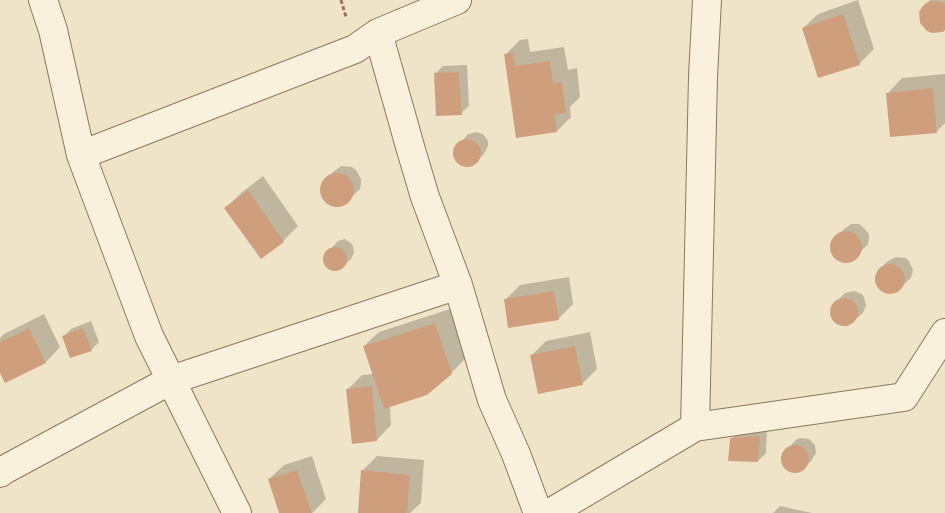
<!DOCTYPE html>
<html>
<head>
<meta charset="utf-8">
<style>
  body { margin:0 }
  canvas { display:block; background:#f0e4c8 }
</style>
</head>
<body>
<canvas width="945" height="513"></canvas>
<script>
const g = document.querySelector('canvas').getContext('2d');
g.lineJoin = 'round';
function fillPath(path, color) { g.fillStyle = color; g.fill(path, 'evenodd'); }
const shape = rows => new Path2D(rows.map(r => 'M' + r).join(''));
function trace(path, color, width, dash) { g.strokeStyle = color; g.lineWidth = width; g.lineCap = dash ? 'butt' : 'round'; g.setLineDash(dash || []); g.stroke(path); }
fillPath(shape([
  [858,0,874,49,859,64,803,28,818,14],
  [930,0,945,0,945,28,923,7],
  [528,39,530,52,564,47,568,70,577,68,580,97,570,107,571,117,557,131,506,54,520,40],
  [467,65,469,106,461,113,436,73,443,66],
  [945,74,945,123,936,132,888,93,902,78],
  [476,132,483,134,488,141,488,146,484,154,476,162,473,164,464,165,457,160,456,157,455,149,468,134],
  [341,166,352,167,356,170,361,179,361,184,360,189,344,204,334,205,325,200,322,195,322,185,325,180,333,172],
  [263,176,298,226,283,241,261,257,226,208,241,193],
  [851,224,859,224,863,227,869,234,869,239,868,244,853,259,844,261,839,259,833,251,832,247,835,238,843,230],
  [345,239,351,243,353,246,354,253,351,259,343,267,336,270,329,268,326,265,324,258,325,255,338,241],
  [896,257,906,258,909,261,913,270,911,278,895,292,886,292,882,291,877,283,877,274,879,269,888,261],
  [569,277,573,304,558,319,505,300,520,285],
  [854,291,862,294,864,297,866,305,863,313,850,324,847,326,837,324,832,317,832,308,834,304,845,293],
  [450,309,466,358,451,373,390,406,391,425,377,440,347,390,362,375,373,374,364,346,379,332],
  [44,314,60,347,46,362,6,381,0,370,0,338,4,334],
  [91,321,99,342,91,350,64,336,71,329],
  [590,332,597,369,583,383,531,356,546,341],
  [767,428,766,453,758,461,731,439,739,431],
  [801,438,809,439,815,445,816,453,811,461,803,469,796,472,787,469,782,462,781,458,783,454,789,447,797,439],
  [312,456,326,499,312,513,281,513,269,479,284,465],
  [377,456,424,460,421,503,410,513,362,513,363,470],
  [780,506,812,513,773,513]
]), '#0003');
fillPath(shape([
  [931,1,942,2,945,4,945,30,943,32,932,33,927,31,920,23,919,12,922,7,926,3],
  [843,14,860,65,818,78,802,28],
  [513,53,515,66,550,61,553,83,562,82,566,113,555,114,557,132,516,138,504,54],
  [459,72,462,115,436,116,434,73],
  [933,88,937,133,890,137,886,93],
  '453 153a14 14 0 1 1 28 0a14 14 0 1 1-28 0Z',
  '320 190a17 17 0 1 1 34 0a17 17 0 1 1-34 0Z',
  [248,190,284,242,261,259,224,208],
  '830 247a16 16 0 1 1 32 0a16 16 0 1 1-32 0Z',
  '323 259a12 12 0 1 1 24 0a12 12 0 1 1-24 0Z',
  '875 279a15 15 0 1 1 30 0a15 15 0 1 1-30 0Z',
  [554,291,559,320,508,328,504,299],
  '830 312a14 14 0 1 1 28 0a14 14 0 1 1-28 0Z',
  [435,323,452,374,427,395,384,409,363,346],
  [29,328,46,363,5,383,0,373,0,342],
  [83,328,92,351,70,358,62,336],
  [575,346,583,385,538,394,530,355],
  [372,386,377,441,352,444,346,389],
  [760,436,758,462,728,461,730,438],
  '781 459a14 14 0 1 1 28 0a14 14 0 1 1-28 0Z',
  [297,470,312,513,279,513,268,479],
  [361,470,410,475,407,513,358,513]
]), '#cf9f7d');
const minor = shape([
  [43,0,53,30,81,155,149,336,237,513],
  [378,33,411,150,425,197,458,285,492,400,516,454,538,513],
  [81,155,355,49,378,33,457,0],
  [695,427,703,77,707,0],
  [0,473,4,470,171,380,458,285],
  [550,513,695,427,904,397,945,333]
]);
trace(minor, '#8d765c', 30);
trace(shape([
  [341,0,346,17]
]), '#8d765c', 3, [4, 2.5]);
trace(minor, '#faf1dc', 28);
</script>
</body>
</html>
